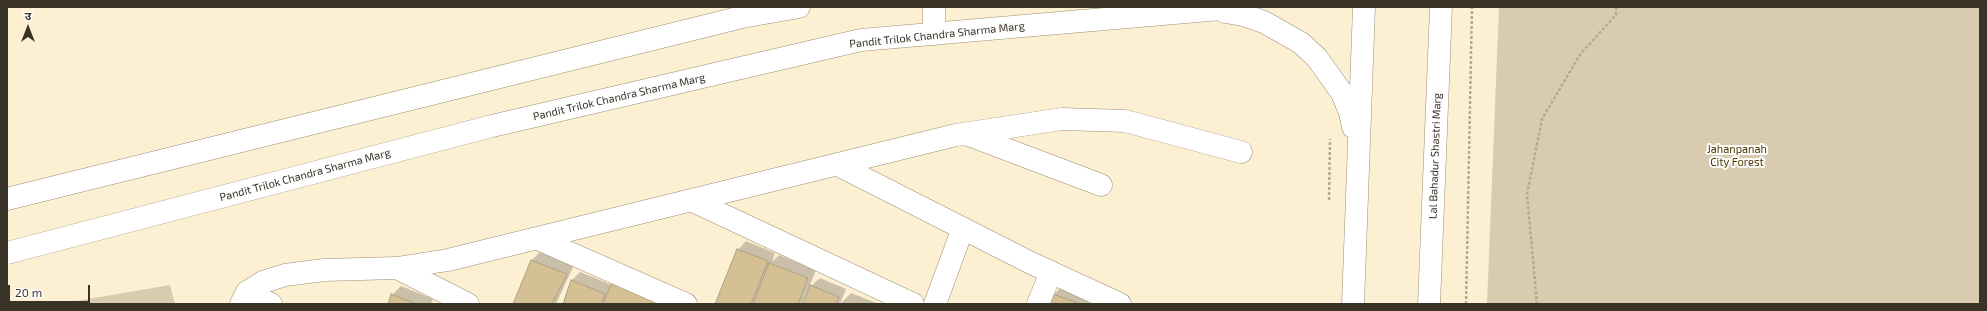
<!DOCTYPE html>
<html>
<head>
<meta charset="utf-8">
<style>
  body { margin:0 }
  #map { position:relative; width:1987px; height:311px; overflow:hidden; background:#fdefd2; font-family:"Exo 2","Noto Sans Devanagari",sans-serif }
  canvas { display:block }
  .frame { position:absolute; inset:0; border:8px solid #383227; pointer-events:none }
  .north { position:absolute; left:8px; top:8px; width:40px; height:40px; -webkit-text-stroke:3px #fdfdfd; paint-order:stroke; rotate:0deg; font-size:11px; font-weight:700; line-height:16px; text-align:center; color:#383227 }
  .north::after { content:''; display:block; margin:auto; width:14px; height:18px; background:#383227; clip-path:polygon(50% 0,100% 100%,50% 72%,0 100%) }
  .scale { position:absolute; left:8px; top:285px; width:82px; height:18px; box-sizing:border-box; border:2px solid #383227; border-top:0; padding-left:5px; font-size:12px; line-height:14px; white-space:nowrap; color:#383227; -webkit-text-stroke:3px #fdfdfd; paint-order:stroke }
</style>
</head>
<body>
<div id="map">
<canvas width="1987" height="311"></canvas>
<div class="frame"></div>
<div class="north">उ</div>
<div class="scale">20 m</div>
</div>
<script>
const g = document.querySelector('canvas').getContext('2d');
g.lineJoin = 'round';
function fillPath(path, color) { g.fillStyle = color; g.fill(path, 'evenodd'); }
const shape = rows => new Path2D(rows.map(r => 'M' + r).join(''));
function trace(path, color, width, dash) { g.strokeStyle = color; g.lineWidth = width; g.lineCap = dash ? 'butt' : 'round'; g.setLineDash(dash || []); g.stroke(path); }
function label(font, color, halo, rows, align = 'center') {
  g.font = font + ' "Exo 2",sans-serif'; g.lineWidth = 4; g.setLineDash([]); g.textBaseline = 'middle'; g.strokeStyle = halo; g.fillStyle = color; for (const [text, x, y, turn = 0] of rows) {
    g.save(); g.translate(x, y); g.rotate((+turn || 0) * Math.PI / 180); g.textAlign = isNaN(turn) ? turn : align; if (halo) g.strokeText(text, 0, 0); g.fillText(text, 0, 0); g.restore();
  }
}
fillPath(shape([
  [1499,7,1980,7,1980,304,1487,304],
  [170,285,175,304,59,304]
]), '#d9cbaf');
fillPath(shape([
  [746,241,775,253,772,262,779,255,816,270,802,304,716,304,738,250],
  [540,252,574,265,556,304,514,304,532,260],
  [580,272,612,285,687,304,564,304,571,281],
  [820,278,846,289,840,304,804,304,811,286],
  [401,286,433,299,431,304,389,304,392,295],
  [1063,286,1091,297,1088,304,1050,304,1054,294],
  [851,293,879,304,840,304]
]), '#0003');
const building = shape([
  [737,249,768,261,751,304,715,304,737,249],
  [531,260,567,274,552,304,513,304,531,260],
  [769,263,808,278,798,304,753,304,769,263],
  [571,280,605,294,601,304,563,304,571,280],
  [612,282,653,299,651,304,603,304,612,282],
  [810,285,839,297,836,304,803,304,810,285],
  [391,294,416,304,388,304,391,294],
  [1053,294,1080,304,1049,304,1053,294]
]);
fillPath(building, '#d5c094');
trace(building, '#ada085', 1);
const minor = shape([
  [934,7,934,34],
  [966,134,1101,185],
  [838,165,1031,263,1120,304],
  [693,201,913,304],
  [538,239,686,304],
  [397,268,468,304],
  [247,292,271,304],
  [241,304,247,292,263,282,285,275,324,270,397,268,448,260,956,135,1062,119,1125,121,1241,152],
  [935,304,963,228],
  [1038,304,1051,272]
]);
const secondary = shape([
  [1225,12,1243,15,1264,22,1301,43,1317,58,1342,93,1350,113,1353,127],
  [7,199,742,17,799,7],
  [7,253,492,126,861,40,1244,7],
  [1353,304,1364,7],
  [1429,304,1441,7]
]);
trace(minor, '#9c8f74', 23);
trace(secondary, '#9c8f74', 23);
trace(shape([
  [1329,200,1330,139],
  [1466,304,1472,7],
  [1537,304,1527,194,1542,119,1581,53,1616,15,1616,7]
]), '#b4a992', 2.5, [3, 2]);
trace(minor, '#fff', 22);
trace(secondary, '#fff', 22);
label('11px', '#383227', '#fdfdfd', [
  ["Pandit Trilok Chandra Sharma Marg",937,35,-6],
  ["Pandit Trilok Chandra Sharma Marg",619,97,-13],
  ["Lal Bahadur Shastri Marg",1435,156,-88],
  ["Pandit Trilok Chandra Sharma Marg",305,175,-15]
]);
label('11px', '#4f3900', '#fdfdfd', [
  ["Jahanpanah",1737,149],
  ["City Forest",1737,162]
]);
</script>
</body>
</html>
